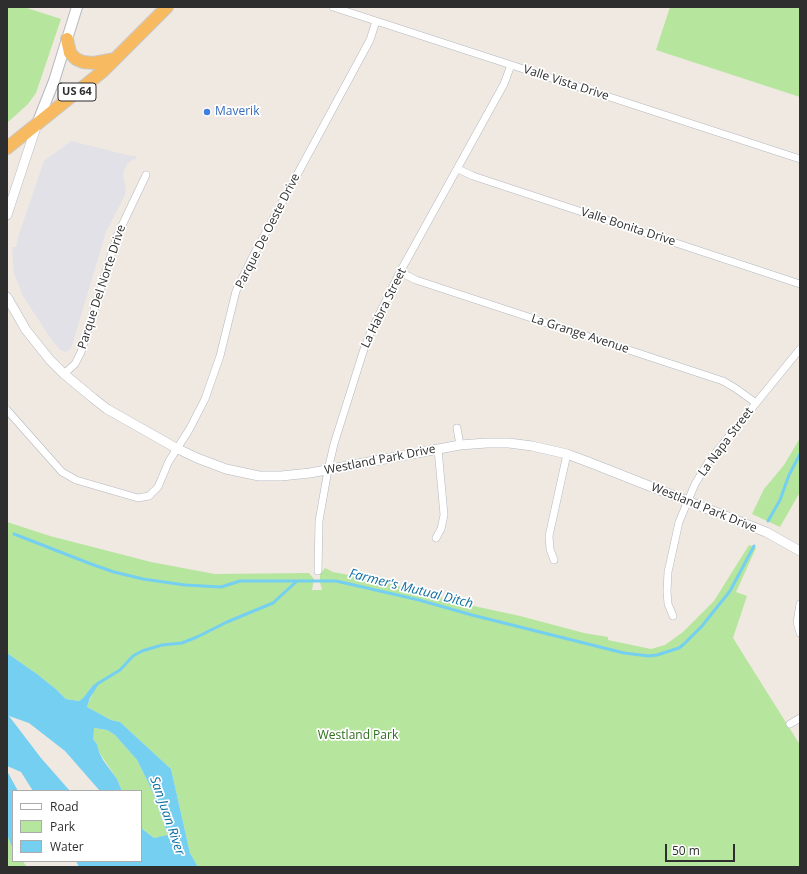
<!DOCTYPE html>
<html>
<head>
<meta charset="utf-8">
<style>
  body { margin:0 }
  #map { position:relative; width:807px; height:874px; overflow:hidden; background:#efe9e1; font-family:"Open Sans",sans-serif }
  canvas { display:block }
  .frame { position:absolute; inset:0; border:8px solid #2e2e2e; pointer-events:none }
  .legend { position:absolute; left:12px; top:790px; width:130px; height:72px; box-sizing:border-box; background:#fff; border:1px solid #ababab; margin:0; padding:5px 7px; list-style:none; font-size:12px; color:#2e2e2e }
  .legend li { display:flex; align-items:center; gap:8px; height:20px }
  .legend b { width:20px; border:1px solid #ababab }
  .scale { position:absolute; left:665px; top:844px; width:70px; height:18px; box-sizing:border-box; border:2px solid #2e2e2e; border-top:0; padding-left:5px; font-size:12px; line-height:14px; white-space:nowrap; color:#2e2e2e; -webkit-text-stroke:3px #fff; paint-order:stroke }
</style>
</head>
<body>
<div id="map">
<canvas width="807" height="874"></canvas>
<div class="frame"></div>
<ul class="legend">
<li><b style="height:5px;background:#fff"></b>Road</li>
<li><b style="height:11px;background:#b6e59e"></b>Park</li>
<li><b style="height:11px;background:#75cff0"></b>Water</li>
</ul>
<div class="scale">50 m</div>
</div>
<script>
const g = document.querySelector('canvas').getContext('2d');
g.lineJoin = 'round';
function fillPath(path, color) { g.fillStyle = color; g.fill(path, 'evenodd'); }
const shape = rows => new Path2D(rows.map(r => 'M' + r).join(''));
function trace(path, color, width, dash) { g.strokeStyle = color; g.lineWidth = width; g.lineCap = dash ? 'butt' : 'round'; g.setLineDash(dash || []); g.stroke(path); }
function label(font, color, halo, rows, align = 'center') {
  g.font = font + ' "Open Sans",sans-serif'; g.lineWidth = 3.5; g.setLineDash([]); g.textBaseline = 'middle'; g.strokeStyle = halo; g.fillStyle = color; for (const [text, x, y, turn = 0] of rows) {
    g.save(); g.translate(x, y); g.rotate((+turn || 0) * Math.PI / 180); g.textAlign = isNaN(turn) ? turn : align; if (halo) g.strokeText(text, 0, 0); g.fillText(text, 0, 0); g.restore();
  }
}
fillPath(shape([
  [71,141,131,156,137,156,135,160,134,159,128,163,124,170,123,176,126,189,125,195,106,232,71,349,66,352,60,350,51,339,23,296,14,274,12,247,16,247,18,237,44,161]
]), '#e3e1e8');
fillPath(shape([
  [7,7,24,7,61,19,36,93,28,104,7,123],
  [670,7,800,7,800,97,656,50],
  [800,438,800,492,780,527,752,514,764,489,784,465],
  [7,522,50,536,151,562,215,574,309,573,314,579,312,590,322,590,320,582,320,574,325,568,333,572,376,580,474,606,520,616,584,633,608,637,608,640,651,649,665,645,683,632,714,601,749,545,752,546,756,548,736,592,747,596,733,638,800,745,800,867,198,867,190,853,171,769,120,722,111,720,87,707,88,704,93,693,93,685,83,698,79,701,66,699,57,690,37,674,7,653],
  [93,728,107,730,115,735,137,760,152,790,168,836,154,838,141,828,141,791,122,791,117,779,99,752,97,744,93,739],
  [7,835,13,849,13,861,24,861,24,863,27,867,7,867]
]), '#b6e59e');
fillPath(shape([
  [7,653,37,674,57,690,66,699,79,701,83,698,93,685,100,682,90,698,87,707,111,720,120,722,171,769,190,853,198,867,79,867,76,861,141,861,141,828,154,838,168,835,152,790,137,760,115,735,107,730,94,728,93,739,97,744,99,752,103,760,117,779,122,791,100,791,65,751,29,723,9,716,41,758,70,791,33,791,21,772,7,766],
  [7,771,18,791,13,791,13,849,7,835]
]), '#75cff0');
trace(shape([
  [768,521,780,500,789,475,800,454],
  [14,534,91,564,114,572,143,579,185,585,221,587,240,581,336,581,345,583,419,600,472,615,624,653,649,656,657,655,679,648,684,644,702,626,730,591,754,546],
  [97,684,120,670,133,656,142,651,162,645,182,643,197,637,227,622,273,603,297,581]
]), '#75cff0', 3);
const minor = shape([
  [333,7,800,159],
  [458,169,473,176,800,284],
  [400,272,416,280,723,381,735,388,756,403],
  [64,374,75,364,81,352,117,236,146,175],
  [7,410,62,472,76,480,138,498,149,496,158,487,169,461,189,430,205,399,220,356,236,291,252,258,370,40,376,21],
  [457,428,460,445],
  [436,538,441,529,444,515,438,449],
  [554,560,550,549,549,536,567,454],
  [318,571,319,521,328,470,334,444,364,349,372,329,400,272,504,84,511,65],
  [800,604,797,622,800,633],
  [673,616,668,604,667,591,668,572,679,522,695,484,709,461,800,349],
  [790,724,800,718]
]);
const tertiary = shape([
  [7,215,37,124],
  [7,297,26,330,50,360,64,374,93,398,107,409,176,448,197,458,226,469,259,476,281,476,310,473,460,445,487,443,509,443,532,446,567,454,591,463,766,532,800,551]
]);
const secondary = shape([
  [37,124,54,81,77,7]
]);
const trunk = shape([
  [67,39,70,53,76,59,83,62,94,63,115,59],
  [7,148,103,71,167,7]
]);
trace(minor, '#b4b7c1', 8);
trace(tertiary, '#b4b7c1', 10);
trace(secondary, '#b4b7c1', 12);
trace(trunk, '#c9c9c9', 14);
trace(minor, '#fff', 7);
trace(tertiary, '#fff', 9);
trace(secondary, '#fff', 10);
trace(trunk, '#f8ba60', 12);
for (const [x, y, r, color] of [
  [207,112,4,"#3f7fe0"]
]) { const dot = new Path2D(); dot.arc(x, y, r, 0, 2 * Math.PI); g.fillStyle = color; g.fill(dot); trace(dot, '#fff', 1.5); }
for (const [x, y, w] of [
  [77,92,38]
]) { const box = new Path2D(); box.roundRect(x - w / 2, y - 9, w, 18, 3); g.fillStyle = '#fff'; g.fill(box); trace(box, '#2e2e2e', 1); }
label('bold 11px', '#2e2e2e', null, [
  ["US 64",77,92]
]);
label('12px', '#2e2e2e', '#fff', [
  ["Valle Vista Drive",566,83,18],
  ["Valle Bonita Drive",628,227,18],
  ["Parque De Oeste Drive",268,231,-63],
  ["Parque Del Norte Drive",102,287,-72],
  ["La Habra Street",384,308,-64],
  ["La Grange Avenue",580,334,18],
  ["La Napa Street",726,442,-53],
  ["Westland Park Drive",380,460,-11],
  ["Westland Park Drive",704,508,22]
]);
label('12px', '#366cbe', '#fff', [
  ["Maverik",215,112]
], 'left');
label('12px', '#2c6e1b', '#fff', [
  ["Westland Park",358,736]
]);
label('italic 13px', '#0d6fa3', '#fff', [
  ["Farmer's Mutual Ditch",411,589,14],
  ["San Juan River",167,816,71]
]);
</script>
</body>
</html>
